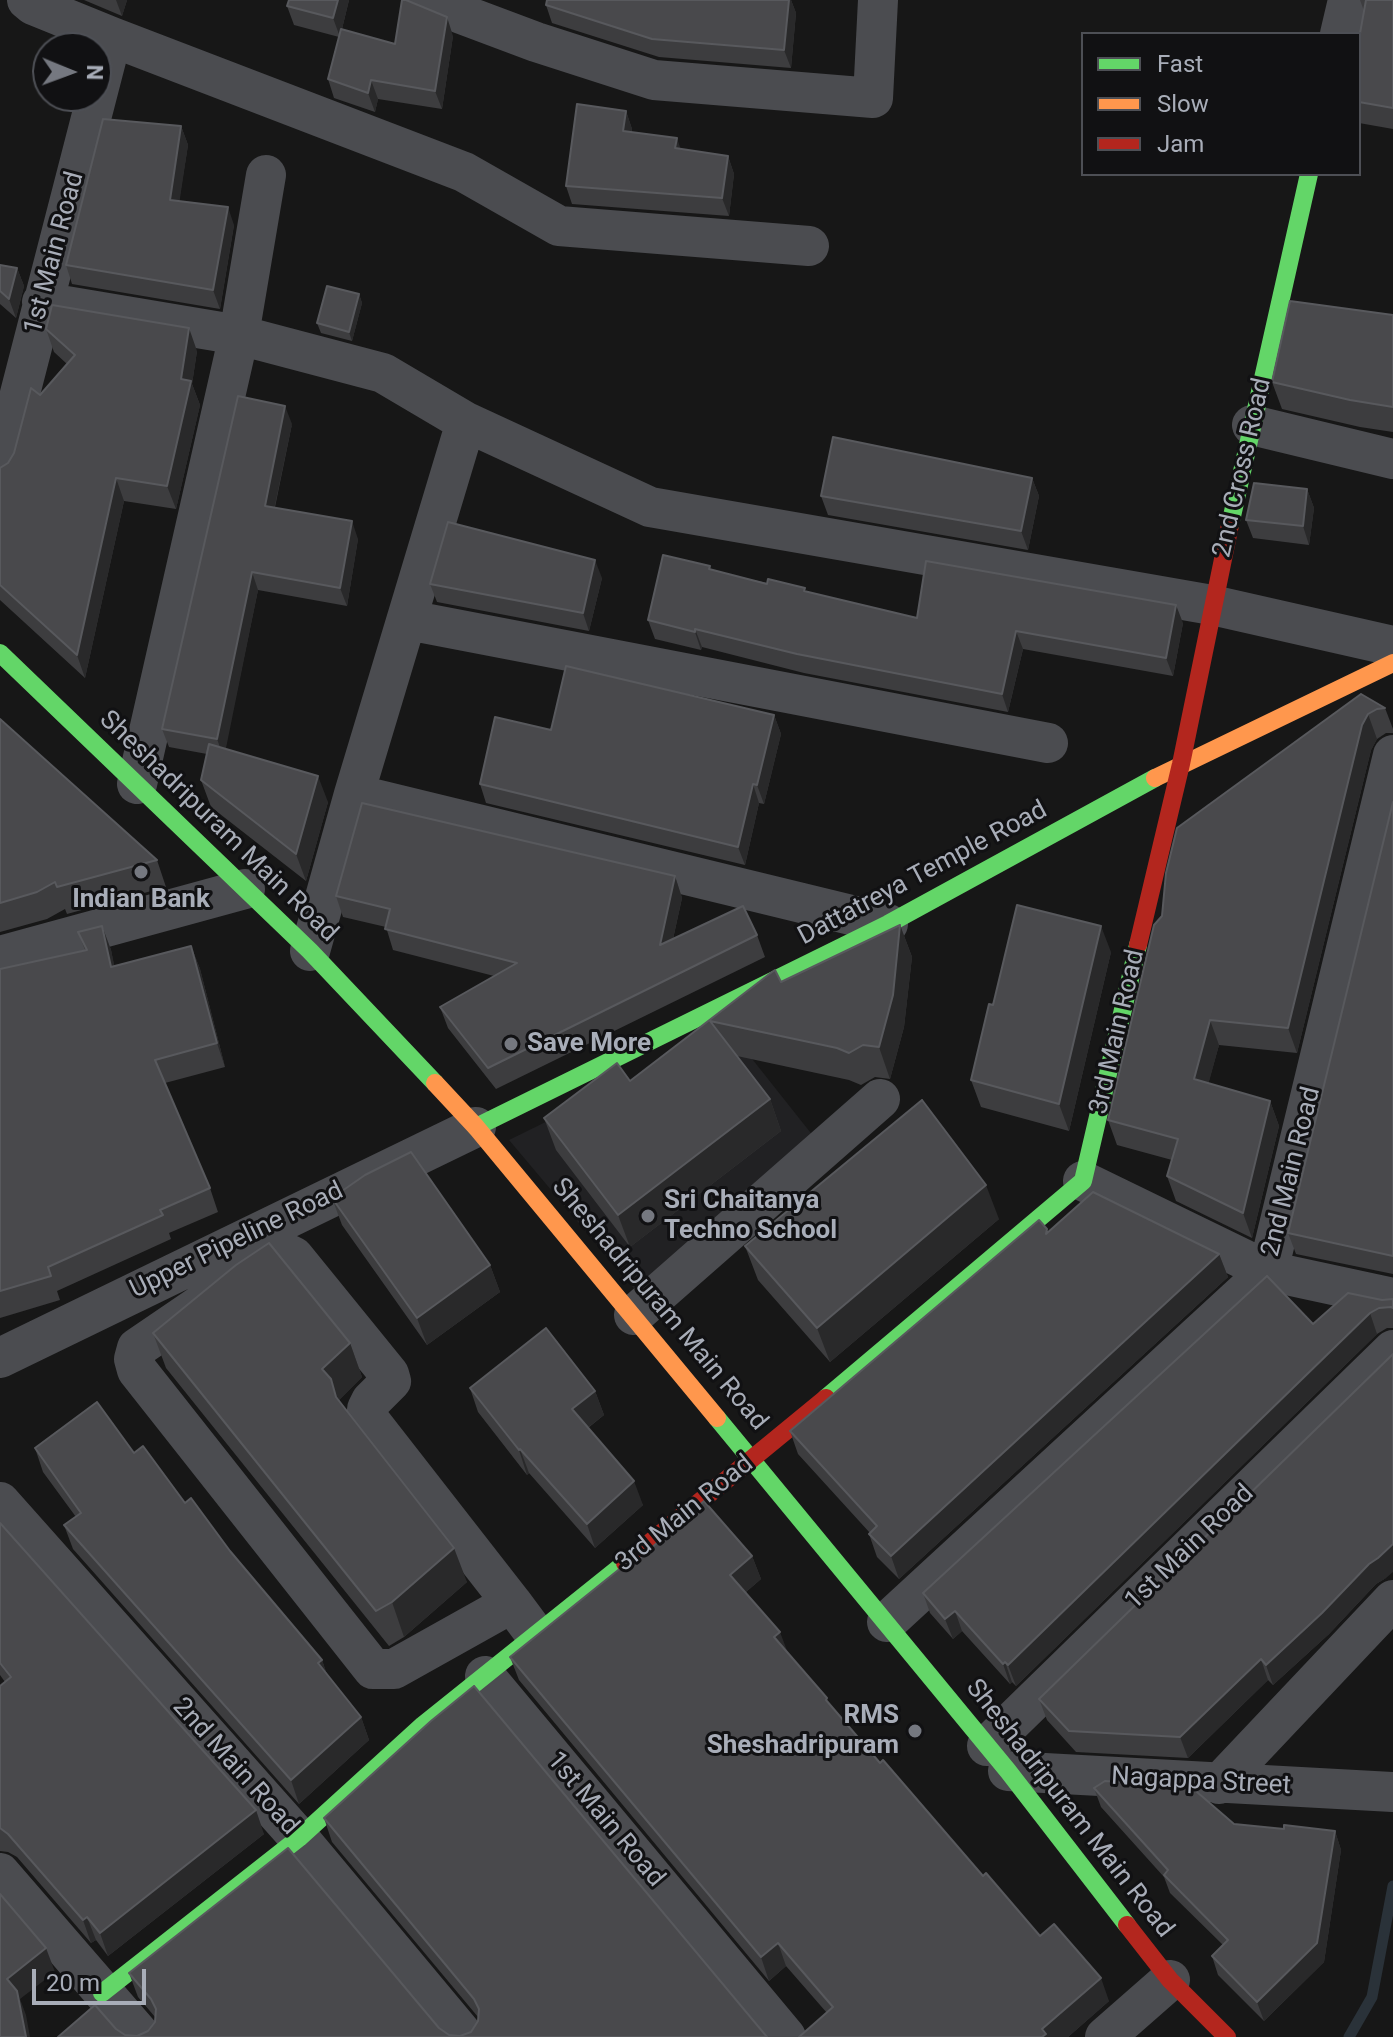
<!DOCTYPE html>
<html>
<head>
<meta charset="utf-8">
<style>
  body { margin:0 }
  #map { position:relative; width:1393px; height:2037px; overflow:hidden; background:#171717; font-family:Roboto,sans-serif }
  canvas { display:block }
  .legend { position:absolute; left:1081px; top:32px; width:280px; height:144px; box-sizing:border-box; background:#111113; border:2px solid #4d4f55; margin:0; padding:10px 14px; list-style:none; font-size:24px; color:#a8adb8 }
  .legend li { display:flex; align-items:center; gap:16px; height:40px }
  .legend b { width:40px; border:2px solid #4d4f55 }
  .north { position:absolute; left:32px; top:32px; width:80px; height:80px; box-sizing:border-box; background:#111113; border:2px solid #4d4f55; border-radius:50%; rotate:91deg; font-size:22px; font-weight:700; line-height:32px; text-align:center; color:#a8adb8 }
  .north::after { content:''; display:block; margin:auto; width:28px; height:36px; background:#757880; clip-path:polygon(50% 0,100% 100%,50% 72%,0 100%) }
  .scale { position:absolute; left:32px; top:1969px; width:114px; height:36px; box-sizing:border-box; border:4px solid #a8adb8; border-top:0; padding-left:10px; font-size:24px; line-height:28px; white-space:nowrap; color:#a8adb8; -webkit-text-stroke:6px #111113; paint-order:stroke }
</style>
</head>
<body>
<div id="map">
<canvas width="1393" height="2037"></canvas>
<ul class="legend">
<li><b style="height:10px;background:#63d668"></b>Fast</li>
<li><b style="height:10px;background:#ff974d"></b>Slow</li>
<li><b style="height:10px;background:#b3261e"></b>Jam</li>
</ul>
<div class="north">N</div>
<div class="scale">20 m</div>
</div>
<script>
const g = document.querySelector('canvas').getContext('2d');
g.lineJoin = 'round';
function fillPath(path, color) { g.fillStyle = color; g.fill(path, 'evenodd'); }
const shape = rows => new Path2D(rows.map(r => 'M' + r).join(''));
function trace(path, color, width, dash) { g.strokeStyle = color; g.lineWidth = width; g.lineCap = dash ? 'butt' : 'round'; g.setLineDash(dash || []); g.stroke(path); }
function label(font, color, halo, rows, align = 'center') {
  g.font = font + ' Roboto,sans-serif'; g.lineWidth = 6; g.setLineDash([]); g.textBaseline = 'middle'; g.strokeStyle = halo; g.fillStyle = color; for (const [text, x, y, turn = 0] of rows) {
    g.save(); g.translate(x, y); g.rotate((+turn || 0) * Math.PI / 180); g.textAlign = isNaN(turn) ? turn : align; if (halo) g.strokeText(text, 0, 0); g.fillText(text, 0, 0); g.restore();
  }
}
fillPath(shape([
  [730,1031,814,1137,637,1292,509,1140]
]), '#212123');
trace(shape([
  [1349,2037,1372,1997,1393,1886]
]), '#2a3239', 11);
trace(shape([
  [27,0,33,5,112,37,464,172,559,226,809,246],
  [424,0,536,42,654,80,873,98,878,0],
  [1340,34,1348,0],
  [42,302,239,335,383,373,466,422,650,507,1212,605,1393,646],
  [1252,425,1393,459],
  [0,471,112,37],
  [408,620,1048,743],
  [137,784,239,335,266,175],
  [354,794,888,924],
  [310,951,354,794,466,422],
  [0,956,245,889],
  [1083,1181,1268,1271,1393,1298],
  [634,1315,880,1099],
  [0,1358,476,1127],
  [0,1502,299,1838,465,2037],
  [512,1603,394,1669,373,1669,137,1370,134,1359,137,1348,272,1256,284,1252,294,1257,389,1374,391,1381,371,1401,367,1409,367,1417,512,1603,535,1634],
  [887,1622,1268,1271,1393,755],
  [485,1676,786,2037],
  [987,1746,1393,1350],
  [1008,1771,1393,1792],
  [1219,1784,1393,1600],
  [0,1873,142,2037],
  [1105,2037,1170,1980]
]), '#4b4c50', 40);
trace(shape([
  [1230,525,1309,174],
  [0,653,310,951,435,1083],
  [476,1127,888,924,1155,778],
  [826,1398,1083,1181,1138,945],
  [717,1418,1008,1771,1127,1925],
  [102,1993,299,1838,423,1725,625,1563]
]), '#63d668', 18);
trace(shape([
  [1155,778,1393,663],
  [435,1083,476,1127,717,1418]
]), '#ff974d', 18);
trace(shape([
  [1138,945,1181,764,1230,525],
  [625,1563,826,1398],
  [1127,1925,1170,1980,1227,2037]
]), '#b3261e', 18);
fillPath(shape([
  [84,0,127,0,122,16],
  [289,0,349,0,342,29,395,44,453,36,442,109,378,99,375,112,334,98,328,79,339,37,294,25,287,6],
  [547,0,791,0,796,13,791,68,659,57,552,23,546,5],
  [1360,0,1393,0,1393,129,1359,123,1359,39,1364,11],
  [626,111,632,129,632,132,681,149,728,156,734,174,729,216,572,204,566,186],
  [181,126,188,145,179,201,234,225,220,309,72,284,66,265],
  [0,265,17,268,24,286,16,318,0,304],
  [359,294,362,303,352,341,321,333,317,323],
  [1393,315,1393,432,1360,427,1282,409,1272,382],
  [46,329,197,351,192,384,200,405,176,509,124,501,85,678,0,600,0,468,8,463,14,453,40,395,67,364,54,352],
  [292,424,275,507,358,539,347,606,258,590,225,749,328,802,306,881,211,807,201,780,207,754,169,747,162,729],
  [1032,478,1039,496,1028,550,828,515,821,496],
  [1307,489,1314,508,1309,545,1253,538,1246,520],
  [710,566,711,570,917,618,1183,623,1173,676,1023,649,1008,712,804,673,702,647,701,650,655,639,648,620],
  [602,578,589,631,437,602,430,584],
  [1361,694,1385,708,1393,729,1393,733,1386,733,1377,739,1371,750,1297,1053,1219,1045,1208,1084,1270,1101,1279,1126,1252,1238,1176,1201,1167,1176,1172,1160,1117,1145,1108,1120],
  [774,715,781,734,764,804,759,803,745,865,486,803,480,784,551,730],
  [0,719,157,860,166,887,67,914,65,909,47,919,0,932],
  [1393,802,1393,1274,1296,1254,1288,1233],
  [675,876,682,898,673,939,757,935,765,957,496,1089,448,1028,440,1007,494,976,393,950,386,927,343,917,336,896],
  [900,925,912,957,904,1027,890,1079,875,1077,861,1085,849,1080,737,1056,770,1099,781,1131,630,1247,556,1150,544,1118,630,1081,772,972,781,982],
  [102,926,111,950,114,966,191,946,200,969,225,1067,165,1083,210,1188,218,1212,169,1233,171,1239,57,1291,60,1300,0,1318,0,969,85,950,78,932],
  [1111,952,1069,1131,981,1107,971,1080,993,1005],
  [332,1198,490,1265,500,1292,427,1345,342,1225],
  [999,1219,830,1362,758,1280,745,1246],
  [1048,1232,1219,1254,1228,1277,899,1579,877,1557,869,1534,870,1533,798,1454,790,1431],
  [1393,1299,1393,1328,1387,1328,1377,1334,1016,1686,1012,1682,1010,1684,962,1631,953,1639,930,1613,923,1593,1313,1324,1382,1300],
  [153,1333,350,1343,362,1377,339,1400,467,1582,404,1637,389,1646,166,1368],
  [470,1388,595,1391,604,1415,588,1428,643,1505,595,1548,529,1473,527,1475,478,1412],
  [35,1448,134,1453,185,1503,230,1551,322,1660,327,1675,361,1717,369,1740,299,1804,73,1549,64,1525,76,1517,43,1472],
  [0,1523,264,1834,108,1956,96,1940,91,1943,17,1857,8,1852,0,1851,0,1686,5,1682,0,1675],
  [752,1556,761,1579,746,1592,788,1653,830,1705,880,1763,983,1876,1040,1936,1109,2001,1068,2037,799,2037,827,2013,786,1966,769,1981,519,1680,510,1657,630,1567],
  [1386,1578,1376,1584,1329,1634,1273,1685,1268,1680,1188,1758,1076,1752,1047,1720,1039,1699],
  [1094,1788,1234,1824,1284,1829,1335,1831,1341,1850,1324,1962,1264,2021,1218,1975,1212,1956,1223,1945,1170,1893,1164,1877,1101,1807],
  [324,1818,767,2037,58,2037,116,2029,125,2035,137,2036,148,2031,155,2022,155,2017,138,1997,129,1973,439,2028,449,2035,460,2036,471,2032,478,2021,478,2017,332,1842]
]), '#3d3d3f');
fillPath(shape([
  [116,0,127,0,122,16],
  [338,0,349,0,340,37,333,18],
  [789,0,791,0,796,13,791,68,784,50],
  [447,17,453,36,442,109,435,91],
  [371,80,378,99,375,112,368,93],
  [626,111,632,129,630,150,623,131],
  [181,126,188,145,177,218,170,200],
  [677,138,683,156,675,148],
  [728,156,734,174,729,216,722,198],
  [228,207,234,225,220,309,213,290],
  [17,268,24,286,16,318,9,299],
  [359,294,362,303,352,341,349,332],
  [189,328,197,351,192,384,200,405,176,509,167,486,181,379],
  [285,406,292,424,271,524,265,506],
  [116,478,124,501,85,678,77,655],
  [1032,478,1039,496,1028,550,1021,531],
  [1307,489,1314,508,1309,545,1303,526],
  [352,521,358,539,347,606,340,588],
  [595,560,602,578,589,631,583,613],
  [252,572,258,590,224,758,217,739],
  [1176,605,1183,623,1173,676,1166,658],
  [695,629,702,647,701,650,695,632],
  [1016,631,1023,649,1008,712,1002,694],
  [1368,714,1377,739,1371,750,1297,1053,1288,1028,1362,725],
  [774,715,781,734,764,804,757,785],
  [318,776,328,802,306,881,296,854],
  [753,784,759,803,745,865,738,847],
  [675,876,682,898,667,966,660,945],
  [900,925,912,957,904,1027,890,1079,879,1047],
  [102,926,111,950,120,991,111,967],
  [1101,926,1111,952,1069,1131,1059,1104],
  [191,946,200,969,225,1067,217,1043],
  [1210,1020,1219,1045,1203,1104,1194,1079],
  [770,1099,781,1131,630,1247,618,1215],
  [1270,1101,1279,1126,1252,1238,1243,1213],
  [986,1185,999,1219,830,1362,817,1328],
  [1219,1254,1228,1277,899,1579,891,1556],
  [490,1265,500,1292,427,1345,417,1318],
  [1370,1313,1377,1334,1016,1686,1008,1665],
  [350,1343,362,1377,338,1401,322,1369],
  [595,1391,604,1415,581,1433,572,1409],
  [520,1449,529,1473,527,1475,519,1450],
  [634,1481,643,1505,595,1548,587,1524],
  [1393,1544,1393,1572,1386,1578,1376,1584,1329,1634,1273,1685,1266,1665,1369,1564],
  [454,1548,467,1582,404,1637,392,1602],
  [752,1556,761,1579,739,1598,730,1575],
  [955,1611,962,1631,953,1639,945,1619],
  [780,1632,789,1656,774,1637],
  [1261,1659,1268,1680,1188,1758,1180,1737],
  [322,1660,330,1683,318,1663],
  [1005,1662,1012,1682,1010,1684,1003,1664],
  [361,1717,369,1740,299,1804,291,1780],
  [256,1810,264,1834,108,1956,100,1933],
  [1335,1831,1341,1850,1324,1962,1264,2021,1257,2002],
  [87,1917,96,1940,91,1943,83,1920],
  [778,1943,786,1966,769,1981,761,1957],
  [46,1948,55,1972,20,1999,26,2015,30,2037,26,2037,7,1979],
  [1101,1978,1109,2001,1068,2037,1042,2037,1042,2029]
]), '#29292a');
const building = shape([
  [289,0,338,0,333,18,287,6,289,0],
  [402,0,406,0,447,17,435,91,371,80,368,93,328,79,341,29,395,44,402,0],
  [547,0,789,0,784,50,652,39,546,5,547,0],
  [1366,0,1393,0,1393,108,1359,102,1359,39,1366,0],
  [577,104,626,111,623,131,677,138,675,148,728,156,722,198,566,186,577,104],
  [103,119,181,126,170,200,228,207,213,290,66,265,103,119],
  [0,265,17,268,9,299,0,291,0,265],
  [327,286,359,294,349,332,317,323,327,286],
  [1290,301,1393,315,1393,407,1350,400,1272,382,1290,301],
  [52,305,189,328,181,379,191,381,167,486,116,478,77,655,0,585,0,468,8,463,14,453,31,388,40,395,75,355,46,329,52,305],
  [238,396,285,406,265,506,352,521,340,588,252,572,217,739,162,729,238,396],
  [833,437,1032,478,1021,531,821,496,833,437],
  [1254,483,1307,489,1303,526,1246,520,1254,483],
  [448,522,595,560,583,613,430,584,448,522],
  [663,555,710,566,709,569,767,584,768,579,805,588,804,591,917,618,926,561,1176,605,1166,658,1016,631,1002,694,797,654,695,629,695,632,648,620,663,555],
  [566,666,774,715,757,785,753,784,738,847,480,784,495,717,551,730,566,666],
  [1361,694,1385,708,1377,709,1368,714,1362,725,1288,1028,1210,1020,1194,1079,1270,1101,1243,1213,1167,1176,1178,1139,1108,1120,1154,925,1162,916,1166,873,1177,828,1361,694],
  [0,719,157,860,57,887,55,882,37,892,0,903,0,719],
  [209,744,318,776,296,854,201,780,209,744],
  [1393,802,1393,1256,1288,1233,1393,802],
  [362,803,675,876,660,945,743,906,757,935,488,1068,440,1007,517,963,385,929,390,909,336,896,362,803],
  [1017,905,1101,926,1059,1104,971,1080,989,1004,993,1005,1017,905],
  [900,925,893,995,879,1047,863,1045,849,1053,837,1048,710,1021,770,1099,618,1215,544,1118,617,1063,630,1081,772,972,775,970,781,982,900,925],
  [102,926,111,967,191,946,217,1043,155,1060,210,1188,160,1210,163,1215,48,1267,51,1276,0,1291,0,969,87,950,78,932,102,926],
  [922,1100,986,1185,817,1328,745,1246,922,1100],
  [411,1152,490,1265,417,1318,332,1198,365,1175,411,1152],
  [1093,1192,1219,1254,891,1556,869,1534,877,1526,790,1431,1039,1220,1047,1229,1046,1234,1093,1192],
  [269,1243,350,1343,322,1369,331,1379,336,1397,454,1548,392,1602,376,1611,153,1333,236,1265,269,1243],
  [1267,1276,1313,1324,1348,1293,1382,1300,1393,1299,1393,1308,1391,1307,1379,1308,1370,1313,1008,1665,1005,1662,1003,1664,955,1611,945,1619,923,1593,1267,1276],
  [546,1328,595,1391,572,1409,634,1481,587,1524,520,1449,519,1450,470,1388,546,1328],
  [1393,1354,1393,1544,1378,1558,1369,1564,1322,1613,1266,1665,1261,1659,1180,1737,1069,1731,1039,1699,1393,1354],
  [97,1402,134,1453,143,1446,185,1503,191,1498,230,1551,322,1660,318,1663,361,1717,291,1780,64,1525,81,1513,35,1448,97,1402],
  [704,1501,752,1556,730,1575,780,1632,774,1637,827,1698,826,1700,880,1763,883,1760,983,1876,986,1873,1040,1936,1054,1924,1101,1978,1042,2029,1046,2034,1042,2037,799,2037,833,2007,778,1943,761,1957,510,1657,627,1563,630,1567,704,1501],
  [0,1523,256,1810,100,1933,87,1917,83,1920,8,1834,0,1828,0,1686,11,1677,0,1663,0,1523],
  [474,1686,767,2037,58,2037,95,2005,116,2029,125,2035,137,2036,148,2031,155,2022,156,2009,151,1999,129,1973,288,1848,439,2028,449,2035,460,2036,471,2032,478,2021,479,2009,474,1999,324,1818,431,1721,474,1686],
  [1105,1781,1190,1786,1234,1824,1284,1829,1284,1825,1335,1831,1317,1943,1257,2002,1212,1956,1228,1940,1164,1875,1168,1870,1094,1788,1105,1781],
  [0,1894,46,1948,7,1979,17,1991,26,2037,0,2037,0,1894]
]);
fillPath(building, '#49494c');
trace(building, '#58595d', 2);
for (const [x, y, r, color] of [
  [141,872,8,"#757880"],
  [511,1044,8,"#757880"],
  [648,1216,8,"#757880"],
  [915,1731,8,"#757880"]
]) { const dot = new Path2D(); dot.arc(x, y, r, 0, 2 * Math.PI); g.fillStyle = color; g.fill(dot); trace(dot, '#111113', 3); }
label('26px', '#a8adb8', '#111113', [
  ["1st Main Road",55,253,-75],
  ["2nd Cross Road",1243,468,-77],
  ["Sheshadripuram Main Road",218,827,44],
  ["Dattatreya Temple Road",923,874,-28],
  ["3rd Main Road",1118,1032,-77],
  ["2nd Main Road",1292,1172,-76],
  ["Upper Pipeline Road",237,1241,-26],
  ["Sheshadripuram Main Road",659,1305,50],
  ["3rd Main Road",685,1514,-39],
  ["1st Main Road",1190,1548,-44],
  ["2nd Main Road",235,1767,48],
  ["Nagappa Street",1201,1782,3],
  ["Sheshadripuram Main Road",1069,1809,52],
  ["1st Main Road",605,1820,50]
]);
label('bold 26px', '#a8adb8', '#111113', [
  ["Indian Bank",141,900,"center"],
  ["Save More",527,1044],
  ["Sri Chaitanya",664,1201],
  ["Techno School",664,1231],
  ["RMS",899,1716,"right"],
  ["Sheshadripuram",899,1746,"right"]
], 'left');
</script>
</body>
</html>
